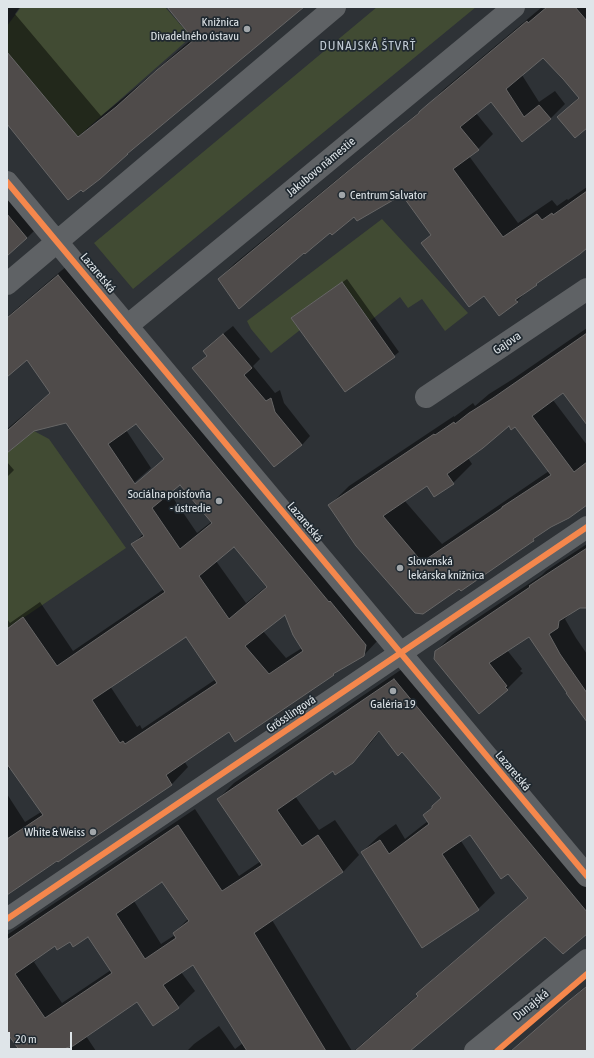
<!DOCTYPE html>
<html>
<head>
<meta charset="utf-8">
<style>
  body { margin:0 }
  #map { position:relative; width:594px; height:1058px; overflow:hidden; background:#2e3236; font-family:"Asap Condensed",sans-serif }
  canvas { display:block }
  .frame { position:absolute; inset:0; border:8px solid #dfe5e9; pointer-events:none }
  .scale { position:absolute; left:8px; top:1032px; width:64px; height:18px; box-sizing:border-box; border:2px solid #dfe5e9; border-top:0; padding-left:5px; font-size:12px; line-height:14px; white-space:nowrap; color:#dfe5e9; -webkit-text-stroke:3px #202930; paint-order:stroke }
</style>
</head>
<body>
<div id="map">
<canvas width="594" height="1058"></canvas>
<div class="frame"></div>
<div class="scale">20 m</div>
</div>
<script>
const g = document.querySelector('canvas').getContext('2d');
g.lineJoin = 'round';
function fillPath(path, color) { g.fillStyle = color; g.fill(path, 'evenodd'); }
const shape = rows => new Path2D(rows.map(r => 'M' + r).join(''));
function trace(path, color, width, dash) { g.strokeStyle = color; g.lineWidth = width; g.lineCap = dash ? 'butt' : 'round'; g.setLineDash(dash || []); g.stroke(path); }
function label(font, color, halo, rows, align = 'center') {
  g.font = font + ' "Asap Condensed",sans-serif'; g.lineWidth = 3.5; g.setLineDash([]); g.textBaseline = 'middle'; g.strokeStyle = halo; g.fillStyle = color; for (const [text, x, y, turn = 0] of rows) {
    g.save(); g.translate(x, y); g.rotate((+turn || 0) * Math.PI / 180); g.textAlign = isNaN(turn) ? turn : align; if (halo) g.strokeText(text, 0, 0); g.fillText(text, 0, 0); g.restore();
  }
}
fillPath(shape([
  [21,7,165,7,191,37,73,141,7,52,7,26],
  [377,7,476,7,133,289,94,243],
  [382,219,430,271,468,313,445,331,422,299,408,308,400,297,370,321,342,283,291,318,300,330,271,353,251,329,247,321],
  [34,431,49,439,126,548,7,629,7,453]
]), '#414b33');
fillPath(shape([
  [7,7,20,7,15,14,101,116,139,85,193,38,172,12,172,13,167,7,302,7,127,154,7,123],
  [542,7,543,9,545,7,587,7,587,127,558,117,579,97,543,57,522,75,539,102,555,91,565,104,550,119,522,140,491,100,476,113,493,134,478,149,469,156,518,223,552,200,557,206,567,199,568,200,587,187,587,247,542,279,536,284,529,289,517,301,499,315,484,295,423,243,432,234,402,194,354,215,330,231,219,279,234,264,429,104,443,90],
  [7,180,43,222,27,238,7,254],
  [75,259,380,638,364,655,337,671,333,675,229,731,184,761,188,767,172,784,71,853,23,883,17,888,7,895,7,794,25,822,41,812,11,768,7,771,7,619,10,623,40,602,73,651,164,589,133,544,144,533,66,422,34,430,7,452,7,429,51,392,28,359,7,376,7,317],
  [136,423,168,456,135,485,135,482,151,468,126,430],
  [180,484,211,522,197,533,169,492],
  [234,546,267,586,246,603,216,561],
  [286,614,302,648,286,658,263,631],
  [186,635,216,679,142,729,140,725,137,727,110,686],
  [347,279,399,352,394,356,345,390,292,318,297,314],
  [233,326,260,359,253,366,275,393,280,390,284,403,310,436,302,445,194,368,207,355,204,351,213,342],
  [587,328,587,424,564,392,553,400,587,445,587,504,550,526,540,534,532,541,461,589,330,505,349,486,454,416,454,417,473,403,475,406,489,394,513,379],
  [509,425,516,426,549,471,442,544,404,500,427,485,453,483,472,464,468,458],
  [7,462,14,470,7,477],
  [587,544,587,607,580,607,573,611,565,619,576,638,587,654,587,713,530,636,507,650,522,669,520,671,523,673,507,689,479,712,436,651,452,635,542,575,546,571,558,563],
  [411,663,587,876,587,932,545,936,409,1051,354,1051,418,995,418,994,434,978,529,897,508,872,470,834,461,841,495,893,478,909,422,946,362,852,379,836,396,824,405,839,428,821,424,815,442,798,402,751,380,731,369,745,352,762,333,770,295,796,319,830,335,820,359,855,343,872,272,920,352,1051,187,1051,194,1044,219,1026,235,1049,243,1043,193,963,181,972,195,991,178,1007,138,1001,86,1036,96,1051,22,1051,7,1031,7,935,195,809,239,876,261,861,218,799,234,783],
  [163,881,189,918,174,933,175,935,161,944,134,901],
  [89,935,111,970,62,1003,34,962,40,956,55,945],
  [587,985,587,1051,511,1051]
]), '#0007');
const building = shape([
  [167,7,304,7,127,154,128,154,100,179,83,192,81,190,68,200,7,124,7,52,78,137,116,107,157,70,194,40,167,7],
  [547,7,575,7,587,21,587,128,575,138,557,117,579,98,563,79,543,58,506,89,524,117,539,105,551,119,522,142,491,102,460,127,479,150,453,169,503,237,537,214,542,220,552,213,553,215,587,191,587,248,580,254,536,284,537,285,515,300,518,302,499,316,484,296,469,307,421,243,431,235,402,195,357,221,354,217,332,235,330,233,312,248,305,254,304,253,283,271,239,309,218,279,393,134,419,113,419,112,427,105,527,21,528,23,547,7],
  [7,214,27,238,7,256,7,214],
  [58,275,329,602,330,601,366,645,364,656,333,674,334,675,235,742,229,732,198,753,166,775,172,785,71,853,58,862,57,861,7,895,7,839,43,815,7,764,7,629,23,617,57,666,165,592,131,544,144,536,66,423,34,431,7,453,7,431,50,393,27,360,7,377,7,318,58,275],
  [136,424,164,459,135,484,108,444,136,424],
  [180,485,212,523,180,549,152,508,180,485],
  [234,547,267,587,229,619,199,576,234,547],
  [285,615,293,635,303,651,269,674,245,646,285,615],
  [186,637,217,683,125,744,123,741,120,743,92,700,186,637],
  [342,282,395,357,345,392,291,318,342,282],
  [587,333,587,425,563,393,532,416,574,472,587,462,587,505,569,518,551,527,533,539,534,541,532,542,461,591,459,589,423,614,415,613,356,546,328,505,434,434,435,435,454,422,455,424,469,413,493,398,587,333],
  [509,426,511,430,515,427,551,475,502,507,502,508,422,562,383,516,427,486,434,497,454,484,447,474,483,448,509,426],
  [223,334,252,368,244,375,266,401,271,398,275,412,302,445,274,467,192,368,207,356,203,351,223,334],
  [587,548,587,608,580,608,559,621,558,628,549,634,560,654,587,693,587,722,566,693,567,693,529,637,489,663,507,686,505,687,508,690,479,714,434,659,435,651,530,587,529,586,541,578,587,548],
  [394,679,587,912,587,934,563,954,545,937,410,1051,355,1051,418,996,416,994,528,898,508,874,501,879,470,835,442,854,479,910,422,948,361,852,380,840,389,854,429,824,423,815,432,808,432,806,441,798,402,752,398,756,379,731,353,763,335,775,333,771,277,810,302,846,318,835,343,872,254,933,326,1051,247,1051,193,965,163,985,179,1008,153,1026,137,1002,73,1046,66,1048,68,1051,20,1051,7,1033,7,940,178,825,222,891,262,865,217,799,394,679],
  [162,882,189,921,173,933,176,938,145,959,116,914,162,882],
  [88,937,112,973,45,1018,15,974,55,946,57,950,70,942,73,947,88,937],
  [587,986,587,1051,511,1051,565,1004,587,986]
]);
fillPath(building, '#4f4b4a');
trace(building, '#676666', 1);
trace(shape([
  [7,182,587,876],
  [7,284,335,7],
  [127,326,277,203,514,7],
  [426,397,587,289],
  [7,919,587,527],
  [475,1051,587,960]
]), '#5f6265', 22);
trace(shape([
  [7,182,587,876],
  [7,919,587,527],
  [497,1051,587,974]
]), '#f5874c', 6);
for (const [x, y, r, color] of [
  [247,29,4,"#a1a6aa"],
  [342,195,4,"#a1a6aa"],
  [219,501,4,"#a1a6aa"],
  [400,568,4,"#a1a6aa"],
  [393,691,4,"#a1a6aa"],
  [93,832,4,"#a1a6aa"]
]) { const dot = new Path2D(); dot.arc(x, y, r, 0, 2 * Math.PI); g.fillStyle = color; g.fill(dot); trace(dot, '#202930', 1.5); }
label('12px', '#dfe5e9', '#202930', [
  ["Knižnica",239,22],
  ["Divadelného ústavu",239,36],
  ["Centrum Salvator",350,195,"left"],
  ["Sociálna poisťovňa",211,494],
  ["- ústredie",211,508],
  ["Slovenská",408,561,"left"],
  ["lekárska knižnica",408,575,"left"],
  ["Galéria 19",393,704,"center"],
  ["White & Weiss",85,832]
], 'right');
label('12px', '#dfe5e9', '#202930', [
  ["Jakubovo námestie",321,167,-40],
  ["Lazaretská",98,273,50],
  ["Gajova",507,343,-34],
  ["Lazaretská",305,522,50],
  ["Grösslingová",291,714,-34],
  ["Lazaretská",513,771,50],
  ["Dunajská",531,1005,-39]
]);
g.letterSpacing = '1px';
label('13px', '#c0cbd4', '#202930', [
  ["DUNAJSKÁ ŠTVRŤ",368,46]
]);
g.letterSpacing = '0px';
</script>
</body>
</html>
